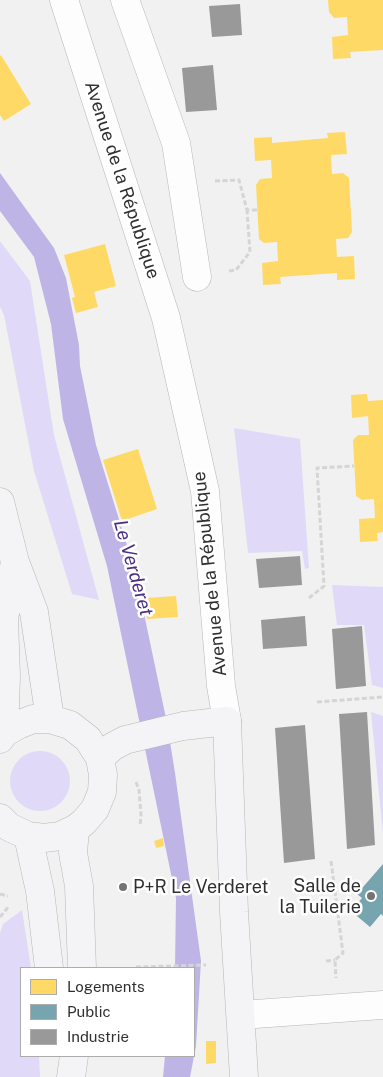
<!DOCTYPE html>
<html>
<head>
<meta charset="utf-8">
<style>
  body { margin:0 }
  #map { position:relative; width:383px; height:1077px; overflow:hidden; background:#f1f1f2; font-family:"Public Sans",sans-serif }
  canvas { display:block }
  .legend { position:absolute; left:20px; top:967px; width:175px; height:90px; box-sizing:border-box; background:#fff; border:1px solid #acacac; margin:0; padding:6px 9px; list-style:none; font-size:15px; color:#2f2f30 }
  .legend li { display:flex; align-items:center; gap:10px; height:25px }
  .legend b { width:25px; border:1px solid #acacac }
</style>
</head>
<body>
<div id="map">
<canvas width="383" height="1077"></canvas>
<ul class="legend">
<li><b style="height:14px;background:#ffd966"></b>Logements</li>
<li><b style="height:14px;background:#76a5af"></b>Public</li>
<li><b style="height:14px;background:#999"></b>Industrie</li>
</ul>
</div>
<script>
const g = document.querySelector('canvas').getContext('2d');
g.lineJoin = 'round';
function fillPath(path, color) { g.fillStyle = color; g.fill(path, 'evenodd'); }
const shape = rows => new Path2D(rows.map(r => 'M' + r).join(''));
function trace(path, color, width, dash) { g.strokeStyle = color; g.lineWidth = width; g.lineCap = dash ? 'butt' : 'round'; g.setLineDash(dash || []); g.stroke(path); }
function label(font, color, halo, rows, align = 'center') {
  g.font = font + ' "Public Sans",sans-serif'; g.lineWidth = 5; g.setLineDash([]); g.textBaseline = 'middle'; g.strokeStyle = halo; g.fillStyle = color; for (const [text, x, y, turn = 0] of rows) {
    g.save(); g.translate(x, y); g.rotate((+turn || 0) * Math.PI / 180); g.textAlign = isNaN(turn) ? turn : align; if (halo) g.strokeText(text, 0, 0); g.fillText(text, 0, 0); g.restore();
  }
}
fillPath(shape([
  [0,241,30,281,54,435,99,600,72,594,34,471,4,315,0,307],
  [234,428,300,439,309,568,305,569,302,551,248,553],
  [332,585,383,587,383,688,372,685,364,625,337,625],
  [371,712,383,716,383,834],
  '10 781a30 30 0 1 1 60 0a30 30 0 1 1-60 0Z',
  [22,910,31,968,21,968,21,1056,39,1056,40,1077,0,1077,0,933,3,924]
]), '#e0daf8');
fillPath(shape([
  [0,173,54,248,66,278,79,345,80,366,96,445,135,571,167,723,175,773,201,961,196,1046,190,1077,163,1077,165,1056,194,1056,194,968,175,968,176,898,107,566,63,419,51,324,34,257,0,211]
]), '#bfb4e6');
fillPath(shape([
  [328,0,383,0,383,50,350,52,351,58,333,59,332,37,348,35,347,17,334,18,329,12],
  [1,55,31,104,4,121,0,115,0,56],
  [345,132,347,154,331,155,332,174,343,173,349,178,352,232,348,238,336,239,337,257,354,256,355,279,337,280,337,273,280,277,281,284,263,285,262,263,278,261,277,242,264,243,259,239,256,185,260,179,272,178,271,160,255,161,254,138,272,137,272,143,328,138,327,133],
  [105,244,116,286,94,292,98,307,76,313,72,298,75,297,64,255],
  [367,394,368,401,383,400,383,532,377,533,378,541,360,542,359,519,375,518,374,499,362,500,356,496,353,440,358,435,369,435,368,416,352,418,351,395],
  [138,449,157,509,122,521,103,460],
  [176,596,178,617,147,619,145,598],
  [163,838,164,846,156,848,154,841],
  [206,1041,216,1041,216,1063,206,1064]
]), '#ffd966');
fillPath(shape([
  [383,864,383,916,381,914,370,927,351,911,362,898,357,894]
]), '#76a5af');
fillPath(shape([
  [240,4,242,35,212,37,209,6],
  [213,65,217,110,186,112,182,68],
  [300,556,302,585,259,588,256,559],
  [305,616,307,646,263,649,261,620],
  [362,626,366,686,336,689,332,629],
  [367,712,375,845,347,849,339,714],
  [305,725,315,859,284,863,275,728]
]), '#999');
const street = shape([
  [64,0,166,318,205,491,221,686,227,721],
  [125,0,176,143,197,277],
  [241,1015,383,1005]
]);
const secondary = shape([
  [0,502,15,562,34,612,50,719],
  [4,733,6,677,4,618,15,562],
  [0,739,4,733,18,725,33,719,50,719,70,725,88,739,100,758,103,775,102,792,95,809,84,822,75,829,60,836,44,838,28,836,9,827,0,818],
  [100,758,112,747,125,740,183,726,227,721,234,912,244,1077],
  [75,829,73,853,79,886,82,968],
  [28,836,40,891,49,968],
  [71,1077,74,1056]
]);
trace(street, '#b6b6b7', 29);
trace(secondary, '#b6b6b7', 29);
trace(shape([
  [215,181,239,180,247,210,258,210],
  [229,271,236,270,250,252,247,210],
  [309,598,324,586,317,468,354,466],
  [317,702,383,697],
  [136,782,139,790,141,815,140,826],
  [331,861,343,953,335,960,336,978],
  [0,894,8,896],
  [0,917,9,906],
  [326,961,335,960],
  [136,967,206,965]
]), '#d5d5d6', 3, [5, 2.5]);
trace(street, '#fdfdfd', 28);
trace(secondary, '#f4f4f7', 28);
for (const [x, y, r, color] of [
  [123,887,5,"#737374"],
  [371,896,5,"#737374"]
]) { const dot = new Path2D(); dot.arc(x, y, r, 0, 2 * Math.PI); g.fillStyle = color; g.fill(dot); trace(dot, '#fff', 2); }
label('18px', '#2f2f30', '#fff', [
  ["Avenue de la République",122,180,72],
  ["Avenue de la République",210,574,-96]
]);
label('18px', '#2f2f30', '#fff', [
  ["Salle de",361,886],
  ["la Tuilerie",361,907],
  ["P+R Le Verderet",133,887,"left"]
], 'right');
label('italic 19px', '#4a2f82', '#fff', [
  ["Le Verderet",133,568,74]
]);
</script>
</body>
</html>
